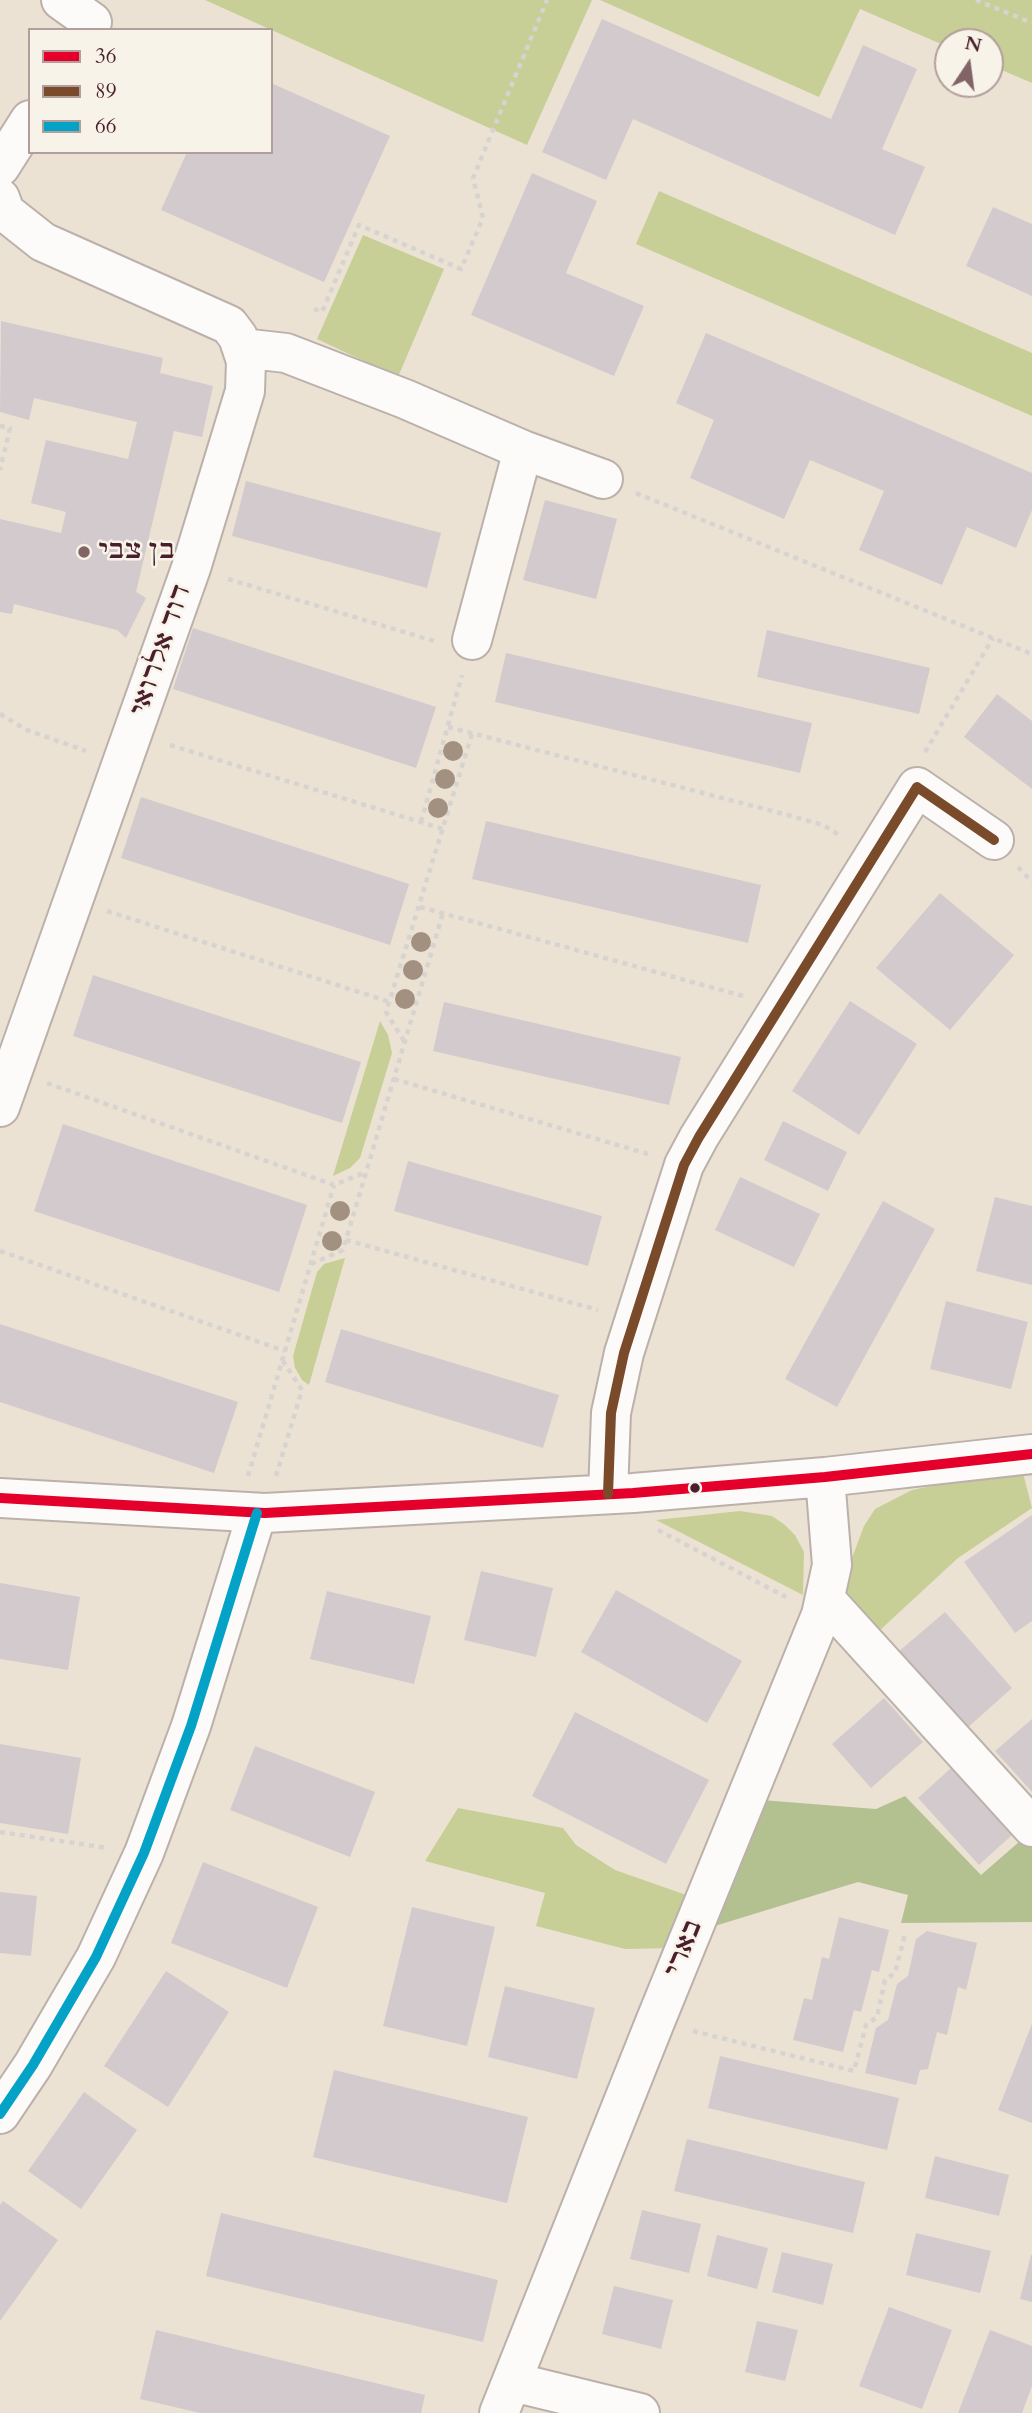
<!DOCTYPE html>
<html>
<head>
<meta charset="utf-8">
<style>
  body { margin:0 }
  #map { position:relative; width:1032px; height:2413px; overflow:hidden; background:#ebe2d4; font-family:Cardo,serif }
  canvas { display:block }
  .legend { position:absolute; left:28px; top:28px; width:245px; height:126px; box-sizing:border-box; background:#f7f3e8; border:2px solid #b29e9c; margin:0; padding:9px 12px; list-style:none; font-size:21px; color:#4a1f2b }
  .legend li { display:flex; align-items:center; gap:14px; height:35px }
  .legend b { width:35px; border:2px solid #b29e9c }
  .north { position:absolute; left:934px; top:28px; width:70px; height:70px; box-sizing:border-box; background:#f7f3e8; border:2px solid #b29e9c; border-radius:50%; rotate:13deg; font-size:19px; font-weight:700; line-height:28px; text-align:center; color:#4a1f2b }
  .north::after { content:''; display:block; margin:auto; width:24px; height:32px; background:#826366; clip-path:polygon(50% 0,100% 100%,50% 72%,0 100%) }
</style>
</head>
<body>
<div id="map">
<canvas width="1032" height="2413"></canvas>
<ul class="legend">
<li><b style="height:9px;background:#e4002b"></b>36</li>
<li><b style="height:9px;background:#7a4b2a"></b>89</li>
<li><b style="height:9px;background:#04a2c6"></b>66</li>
</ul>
<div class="north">N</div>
</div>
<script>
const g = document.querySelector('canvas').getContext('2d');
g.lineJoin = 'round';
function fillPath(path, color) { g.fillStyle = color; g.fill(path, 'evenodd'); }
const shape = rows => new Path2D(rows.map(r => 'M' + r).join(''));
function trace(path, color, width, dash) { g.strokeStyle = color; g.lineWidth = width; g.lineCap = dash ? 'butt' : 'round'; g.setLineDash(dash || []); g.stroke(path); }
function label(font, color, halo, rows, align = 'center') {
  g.font = font + ' Cardo,"Frank Ruhl Libre",serif'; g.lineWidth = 5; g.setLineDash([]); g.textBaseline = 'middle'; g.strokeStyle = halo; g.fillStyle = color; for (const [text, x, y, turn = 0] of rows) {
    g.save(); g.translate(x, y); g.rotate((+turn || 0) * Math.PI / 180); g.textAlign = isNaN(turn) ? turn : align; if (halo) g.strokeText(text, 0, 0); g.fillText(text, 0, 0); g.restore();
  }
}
fillPath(shape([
  [205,0,592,0,527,145],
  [600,0,1032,0,1032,83,990,65,990,42,948,42,948,47,860,9,819,97],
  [659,191,1032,353,1032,416,636,244],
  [363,235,444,269,398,377,317,339],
  [380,1021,388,1035,392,1053,360,1158,350,1168,333,1176],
  [345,1258,309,1385,302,1380,295,1368,293,1356,317,1272,324,1264],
  [1023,1473,1032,1508,958,1558,879,1631,840,1590,864,1526,875,1509,912,1490,960,1480],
  [740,1511,772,1516,785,1525,795,1535,804,1552,803,1595,656,1520],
  [458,1808,563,1828,576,1845,615,1870,692,1897,672,1948,625,1949,536,1926,545,1893,425,1861]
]), '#c7cf96');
fillPath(shape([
  [905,1796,981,1875,1027,1835,1032,1841,1032,1922,901,1923,908,1895,858,1882,705,1929,761,1800,876,1809]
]), '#b3c191');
fillPath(shape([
  [602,19,831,119,863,45,917,69,882,149,925,167,895,235,633,119,606,180,542,152],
  [271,83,390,136,324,282,161,210,187,152,271,152],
  [532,173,597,201,566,273,644,306,614,376,471,315],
  [993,207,1032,224,1032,296,966,266],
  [1,321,163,358,160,373,213,386,202,437,174,431,136,592,146,598,126,638,117,630,14,604,12,614,0,612,0,519,61,533,66,512,31,503,46,440,128,459,137,422,34,398,29,420,0,412],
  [706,333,1032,473,1032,510,1016,548,967,527,942,585,859,550,884,491,810,460,784,519,690,478,714,420,676,403],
  [246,481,441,533,427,588,232,536],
  [545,500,617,519,596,599,523,580],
  [193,628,436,707,416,768,173,689],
  [767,630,930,668,919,714,757,677],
  [506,653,812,723,800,773,495,702],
  [997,694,1032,721,1032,789,964,737],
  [141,797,409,884,390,945,121,858],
  [486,821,761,885,748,943,472,879],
  [940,893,1014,955,950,1030,876,968],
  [93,975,361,1062,342,1123,73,1036],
  [850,1001,917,1044,859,1135,792,1091],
  [444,1002,681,1057,669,1105,433,1051],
  [783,1121,847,1152,828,1191,764,1160],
  [63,1124,307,1205,279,1292,34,1211],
  [408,1161,602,1216,588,1266,394,1211],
  [740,1177,820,1214,794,1267,715,1230],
  [995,1197,1032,1206,1032,1285,976,1271],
  [883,1201,935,1229,837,1407,785,1379],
  [946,1301,1028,1322,1011,1389,930,1369],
  [0,1324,238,1402,214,1473,0,1402],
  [341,1329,559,1395,543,1448,325,1382],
  [1032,1515,1032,1621,1015,1633,964,1562],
  [481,1571,553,1588,536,1657,464,1640],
  [0,1583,80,1597,68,1670,0,1659],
  [616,1590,742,1661,707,1723,581,1652],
  [327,1591,431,1616,414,1684,310,1659],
  [945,1612,1012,1688,966,1729,898,1652],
  [884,1698,923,1742,871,1788,832,1744],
  [575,1712,709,1780,666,1864,532,1796],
  [1032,1719,1032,1792,995,1751],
  [0,1744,81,1758,68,1834,0,1823],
  [255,1746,375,1792,350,1857,230,1810],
  [951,1768,1012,1835,979,1865,918,1798],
  [203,1862,318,1907,287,1988,171,1943],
  [0,1892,37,1896,31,1956,0,1953],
  [412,1907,495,1927,467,2046,383,2026],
  [839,1917,889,1930,879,1972,872,1970,861,2012,854,2010,843,2052,793,2040,804,1998,812,2000,822,1957,829,1959],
  [927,1931,977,1943,966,1990,958,1987,947,2035,937,2032,928,2069,920,2070,916,2085,865,2073,876,2028,888,2020,897,1984,908,1976,916,1939],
  [166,1971,229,2012,168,2107,104,2066],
  [505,1986,595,2008,577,2079,488,2057],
  [1032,2024,1032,2123,998,2110],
  [720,2056,899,2098,887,2150,708,2108],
  [334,2070,528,2117,507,2203,313,2157],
  [84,2092,137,2130,81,2209,28,2171],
  [687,2139,865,2182,853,2233,674,2191],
  [935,2156,1009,2175,999,2216,925,2198],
  [3,2201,58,2240,0,2321,0,2205],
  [642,2210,701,2224,689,2273,630,2259],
  [221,2213,498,2280,483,2342,206,2276],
  [916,2233,991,2251,980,2293,906,2275],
  [717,2235,768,2248,757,2289,707,2276],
  [782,2252,833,2264,823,2305,772,2292],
  [1031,2255,1032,2255,1032,2302,1020,2299],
  [614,2286,673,2300,661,2349,602,2334],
  [889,2307,952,2330,922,2409,859,2386],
  [757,2321,798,2330,785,2381,745,2372],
  [156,2330,425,2395,421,2413,200,2413,140,2399],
  [990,2330,1032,2346,1032,2386,1022,2413,958,2413]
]), '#d3cacd');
const minor = shape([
  [61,0,92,22],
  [0,167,30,120],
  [0,198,5,212,43,242,229,325,238,337,246,361,245,391,191,568,0,1107],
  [242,348,286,353,405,399,523,450,603,479],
  [472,640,523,450],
  [608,1494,611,1413,624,1353,684,1165,699,1137,917,787,994,840],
  [0,1498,265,1513,633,1493,825,1477,1032,1454],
  [825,1599,1032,1827],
  [0,2114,33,2065,96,1957,144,1853,191,1726,257,1513],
  [513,2382,640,2413],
  [499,2413,655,2022,821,1615,832,1565,825,1477]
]);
trace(minor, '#bbb1aa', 42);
trace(shape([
  [976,0,1032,23],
  [314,309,322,312,359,225,461,269,483,218,473,178,547,0],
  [0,426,10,428,0,470],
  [636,493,1032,654],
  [228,579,434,641],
  [0,714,27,730,86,751],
  [448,727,780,813,823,825,841,836],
  [170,745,443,829],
  [925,752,993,638],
  [421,822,462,675],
  [1018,867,1032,882],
  [420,907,743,996],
  [107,911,390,1002],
  [404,1041,386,1012,472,734],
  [394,1079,648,1154],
  [47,1083,334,1185,366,1172],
  [346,1240,598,1310],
  [0,1251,285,1351],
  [311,1264,343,1250,443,913],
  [248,1476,334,1185],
  [276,1476,302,1390,283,1361],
  [658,1530,786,1597],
  [0,1832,107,1848],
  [693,2031,854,2071,866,2025,877,2017,885,1980,895,1973,905,1934]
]), '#d7d3d0', 4.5, [5, 5]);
trace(minor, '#fcfbf9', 38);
trace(shape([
  [0,1498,265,1513,633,1493,825,1477,1032,1454]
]), '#e4002b', 10);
trace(shape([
  [608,1494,611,1413,624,1353,684,1165,699,1137,917,787,994,840]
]), '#7a4b2a', 10);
trace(shape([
  [0,2114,33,2065,96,1957,144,1853,191,1726,257,1513]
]), '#04a2c6', 10);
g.fillStyle = '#a29180';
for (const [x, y] of [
  [453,751],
  [445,779],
  [438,808],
  [421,942],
  [413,970],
  [405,999],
  [340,1211],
  [332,1241]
]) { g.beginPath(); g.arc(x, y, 10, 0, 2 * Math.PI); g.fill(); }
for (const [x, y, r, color] of [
  [84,552,7,"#826366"],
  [695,1488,6,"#4a1f2b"]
]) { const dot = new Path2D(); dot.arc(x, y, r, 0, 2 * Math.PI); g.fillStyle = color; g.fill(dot); trace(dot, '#f7f3e8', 2.5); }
label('26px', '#4a1f2b', '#f7f3e8', [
  ["בן צבי",98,552]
], 'left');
label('26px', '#4a1f2b', '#f7f3e8', [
  ["דוד אלרואי",162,651,-71],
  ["בארי",685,1949,-68]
]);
</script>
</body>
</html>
